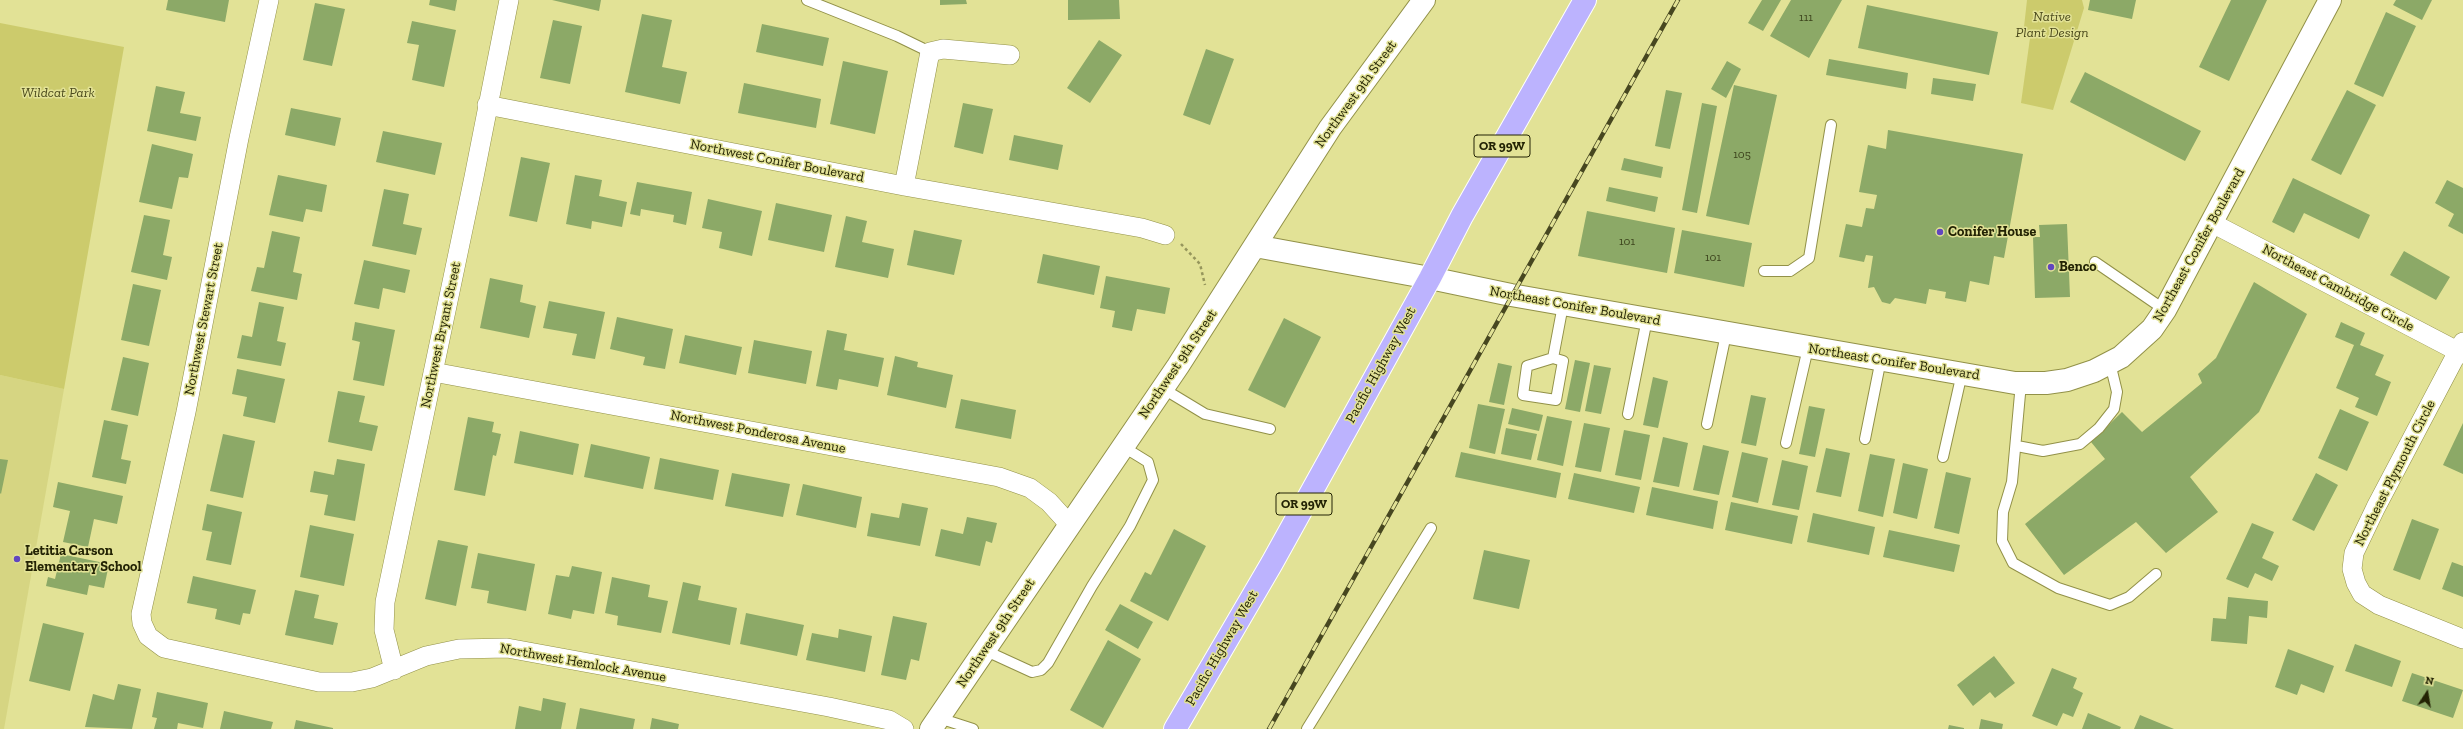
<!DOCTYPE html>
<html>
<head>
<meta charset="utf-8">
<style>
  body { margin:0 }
  #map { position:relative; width:2463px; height:729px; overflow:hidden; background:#e2e296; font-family:"Zilla Slab",serif }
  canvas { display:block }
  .north { position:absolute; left:2407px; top:673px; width:40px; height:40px; -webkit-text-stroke:3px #e2e296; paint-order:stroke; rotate:12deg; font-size:11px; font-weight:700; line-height:16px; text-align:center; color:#232304 }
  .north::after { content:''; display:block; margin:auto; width:14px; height:18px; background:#232304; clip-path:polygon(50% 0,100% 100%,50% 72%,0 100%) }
</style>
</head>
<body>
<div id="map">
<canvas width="2463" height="729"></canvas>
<div class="north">N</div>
</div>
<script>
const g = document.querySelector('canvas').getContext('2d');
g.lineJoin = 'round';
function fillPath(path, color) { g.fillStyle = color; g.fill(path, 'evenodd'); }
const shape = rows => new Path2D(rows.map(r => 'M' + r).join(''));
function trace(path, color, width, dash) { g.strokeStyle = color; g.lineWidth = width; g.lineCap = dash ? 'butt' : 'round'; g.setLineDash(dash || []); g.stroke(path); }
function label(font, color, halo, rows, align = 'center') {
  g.font = font + ' "Zilla Slab",serif'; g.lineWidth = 3; g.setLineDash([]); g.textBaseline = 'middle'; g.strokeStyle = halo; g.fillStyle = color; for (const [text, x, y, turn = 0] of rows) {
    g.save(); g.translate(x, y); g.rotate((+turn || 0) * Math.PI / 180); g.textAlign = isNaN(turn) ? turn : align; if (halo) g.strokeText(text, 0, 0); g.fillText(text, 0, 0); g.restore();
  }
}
fillPath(shape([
  [0,375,64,389,4,729,0,729]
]), '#d6d582');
fillPath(shape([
  [2027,0,2082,0,2084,8,2053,110,2021,103,2030,38,2024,27],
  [0,23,124,47,64,389,0,375]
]), '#cccb6c');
fillPath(shape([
  [168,0,229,0,225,22,166,10],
  [430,0,457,0,455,11,429,5],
  [552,0,601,0,599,11],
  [940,0,966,0,967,4,940,5],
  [1068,0,1119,0,1120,19,1068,20],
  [1762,0,1781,0,1763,31,1748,23],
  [1791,0,1842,0,1809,58,1770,36],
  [2090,0,2136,0,2132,19,2088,10],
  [2231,0,2267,0,2229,81,2199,67],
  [2396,0,2432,0,2422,20,2393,5],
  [315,3,345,9,332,66,303,60],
  [1867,5,1998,32,1989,75,1858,48],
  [2386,12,2416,26,2383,97,2354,84],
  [642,14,672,20,662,67,687,72,680,104,625,92],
  [553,20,582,26,570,84,540,78],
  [412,21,456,30,444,87,412,80,419,45,407,43],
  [762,24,829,38,823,66,756,52],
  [1099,40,1122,55,1090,103,1067,88],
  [1206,49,1234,59,1210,125,1183,115],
  [1829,59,1908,73,1906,89,1826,75],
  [843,61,888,71,875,134,830,124],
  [1727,61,1741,69,1726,98,1711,89],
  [2085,72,2201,131,2185,161,2070,102],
  [1933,78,1976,84,1973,101,1931,94],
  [744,83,821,99,816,128,738,113],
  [1734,85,1777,95,1749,225,1706,216],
  [156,86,185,92,180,113,201,117,196,141,147,131],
  [1666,90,1682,93,1670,149,1655,146],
  [2347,90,2376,105,2341,175,2311,160],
  [963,103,993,109,983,154,954,147],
  [1702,103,1717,106,1697,213,1682,210],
  [291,108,341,118,335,146,285,135],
  [1888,130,2023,154,2004,258,1994,256,1989,285,1970,281,1966,302,1945,298,1946,292,1929,289,1926,304,1895,298,1890,304,1882,302,1874,287,1868,288,1873,256,1866,255,1864,262,1839,257,1846,224,1862,227,1866,208,1874,209,1877,195,1859,192,1868,145,1886,149],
  [383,131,442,143,435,175,376,162],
  [1014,135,1063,145,1058,170,1009,160],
  [152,144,193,154,188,178,179,177,172,209,139,202],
  [521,157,550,163,537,222,509,216],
  [1624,158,1663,167,1661,178,1621,170],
  [278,175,327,185,322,212,306,209,303,222,269,215],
  [575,175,602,180,599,196,627,202,622,227,592,221,591,229,566,224],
  [2293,178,2370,215,2359,239,2304,213,2294,233,2272,222],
  [2447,180,2463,188,2463,234,2448,226,2454,214,2435,203],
  [637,182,692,192,686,225,673,222,674,215,641,209,640,216,630,214],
  [1609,187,1658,197,1655,212,1606,201],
  [384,189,409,194,403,224,422,228,416,255,372,246],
  [708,199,762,211,752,256,719,248,722,232,702,228],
  [776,203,832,215,824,252,768,240],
  [1587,211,1675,228,1667,273,1578,256],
  [144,215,170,220,163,255,172,257,167,280,131,272],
  [846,216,867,221,862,242,894,249,888,278,835,267],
  [2067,224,2070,297,2035,298,2033,237,2040,237,2039,225],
  [914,230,962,240,954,275,907,265],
  [1682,230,1752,243,1744,287,1674,273],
  [272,231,300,237,293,272,302,274,297,300,251,291,257,267,264,268],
  [2404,251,2450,277,2436,300,2390,275],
  [1043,254,1100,266,1094,295,1037,283],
  [364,260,410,270,405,293,383,288,379,309,354,304],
  [1106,276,1170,288,1165,314,1137,309,1132,331,1112,327,1115,311,1100,308],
  [490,278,523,285,520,302,536,306,529,338,480,328],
  [2254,282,2307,314,2259,412,2190,477,2218,512,2166,553,2136,522,2064,575,2025,524,2105,459,2091,442,2122,412,2142,432,2202,383,2198,374,2216,358],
  [133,284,161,290,149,346,121,340],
  [549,301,605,312,595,359,572,355,577,334,543,328],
  [259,302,284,307,277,341,286,343,281,366,237,358,242,335,252,337],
  [617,317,673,329,665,369,643,365,645,357,610,349],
  [1284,318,1321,337,1285,408,1248,390],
  [355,322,395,330,384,386,353,380,360,342,352,340],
  [2341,322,2365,333,2360,345,2384,355,2375,375,2391,382,2377,416,2355,407,2359,398,2336,388,2354,345,2335,337],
  [827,330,847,334,844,350,884,358,878,387,839,379,837,390,816,386],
  [685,335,742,347,736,375,679,363],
  [754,340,812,351,806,384,748,373],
  [895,356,918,362,917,367,953,375,946,408,887,395],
  [123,357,149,363,138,416,111,410],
  [1575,360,1590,363,1580,412,1565,409],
  [1498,363,1512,366,1504,405,1489,402],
  [1594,365,1611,368,1601,414,1585,411],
  [237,369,285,379,275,423,243,416,247,397,232,394],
  [1653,377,1668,381,1658,428,1643,425],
  [338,391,365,396,359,422,378,426,372,451,328,442],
  [1751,395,1766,398,1756,446,1741,443],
  [961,399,1016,410,1011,439,955,428],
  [1478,404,1505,409,1495,454,1469,448],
  [1809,406,1825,409,1815,457,1799,454],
  [1512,408,1543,415,1539,431,1508,424],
  [2340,409,2369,422,2347,471,2318,458],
  [1547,416,1572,421,1563,466,1537,460],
  [468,417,494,422,492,432,501,434,496,456,493,455,485,496,454,490],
  [104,420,128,425,121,459,131,461,126,484,92,477],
  [1584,423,1610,428,1601,472,1575,467],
  [2463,423,2463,474,2443,465],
  [1506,428,1537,434,1531,460,1501,454],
  [1624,430,1650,435,1641,480,1615,475],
  [520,431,579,444,573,475,514,463],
  [223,434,255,441,243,498,210,491],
  [1663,437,1688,443,1679,487,1653,482],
  [591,444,650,457,643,489,584,477],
  [1703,445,1729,451,1719,495,1693,490],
  [1826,448,1850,453,1841,497,1816,492],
  [1461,452,1561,473,1556,498,1455,477],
  [1742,452,1768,458,1758,503,1732,497],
  [1870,454,1895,459,1883,517,1858,511],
  [660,458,719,470,713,500,654,489],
  [0,459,8,460,1,494,0,493],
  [337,459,365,464,355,521,324,515,328,495,310,492,314,471,334,475],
  [1782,460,1808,466,1799,510,1772,505],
  [1903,463,1928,469,1917,519,1893,513],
  [1946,472,1971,478,1959,534,1934,528],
  [732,473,790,484,783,517,725,506],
  [1574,473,1640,487,1634,513,1568,499],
  [2316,473,2338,485,2314,531,2292,520],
  [58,482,123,496,117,524,94,519,88,547,63,542,70,511,53,507],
  [803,484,862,497,856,528,796,515],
  [1652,487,1718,501,1713,529,1646,515],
  [1731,502,1798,516,1792,544,1725,530],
  [902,503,928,508,920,546,867,536,871,513,899,518],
  [207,504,242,512,231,565,206,560,212,532,202,530],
  [1813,513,1875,527,1869,555,1807,542],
  [967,517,997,523,992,543,986,541,980,566,935,556,941,529,963,534],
  [2412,519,2439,529,2420,580,2393,570],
  [2252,523,2274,532,2262,558,2279,566,2272,581,2255,573,2248,588,2226,579],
  [310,525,354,534,344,586,300,577],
  [1174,529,1206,546,1168,621,1130,601,1145,572,1151,575],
  [1889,530,1960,545,1954,572,1883,557],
  [438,540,468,546,456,606,425,599],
  [1484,550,1530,560,1519,609,1473,599],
  [478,553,535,564,526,611,487,603,489,591,471,588],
  [61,554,109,564,104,588,89,585,87,595,46,586,48,577,55,579],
  [2452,562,2463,566,2463,597,2442,589],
  [572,566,602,572,594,614,573,610,571,619,548,614,556,575,569,577],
  [193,576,256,590,250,614,243,613,240,625,215,619,217,609,187,603],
  [612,577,650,585,648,597,668,601,661,633,617,625,618,616,605,613],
  [683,582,701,586,698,600,737,608,730,645,672,633],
  [295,590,319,595,314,618,338,623,333,645,285,635],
  [2228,597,2268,601,2267,618,2249,616,2247,644,2211,641,2213,618,2226,619],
  [1120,604,1153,622,1138,649,1105,630],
  [746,613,804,625,797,656,740,644],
  [893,616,927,623,919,661,911,659,906,680,881,675],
  [43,623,84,633,70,691,29,681],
  [839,629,872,636,865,672,806,660,812,633,838,638],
  [1108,640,1141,659,1103,728,1070,710],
  [2355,644,2401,661,2392,687,2345,671],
  [2288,649,2334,666,2324,693,2301,684,2297,695,2275,687],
  [1994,656,2015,683,1995,698,1990,692,1973,706,1957,685],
  [2052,668,2077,678,2073,688,2083,693,2073,717,2063,713,2057,726,2032,716],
  [2412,673,2463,690,2453,718,2402,701],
  [118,684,141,689,132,729,85,727,93,694,114,700],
  [157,692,208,703,203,728,178,723,177,729,154,729,157,718,152,717],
  [543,698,566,703,561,729,515,729,519,706,541,711],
  [580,708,635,719,633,729,576,729],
  [224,711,273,722,271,729,220,729],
  [2088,713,2121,727,2120,729,2082,729],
  [2140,715,2174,729,2134,729],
  [652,718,679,724,678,729,650,729],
  [1981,719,2003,724,2002,729,1979,729],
  [296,720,333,728,333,729,294,729],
  [1949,725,1964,728,1964,729,1948,729]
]), '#8ca967');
const service = shape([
  [807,0,897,36,930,52],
  [2095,262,2165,310],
  [1764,271,1790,271,1809,258,1831,125],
  [1553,358,1527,366,1523,395,1556,400,1563,361,1553,358,1563,305],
  [2021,383,2012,482,2003,512,2002,541,2013,563,2058,588,2110,605,2129,597,2156,574],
  [1162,388,1205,414,1270,429],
  [1628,414,1647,319],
  [1707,424,1726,334],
  [1865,439,1881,359],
  [1786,443,1808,348],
  [2017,446,2043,451,2080,444,2099,428,2114,409,2117,392,2110,363],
  [1943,457,1962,373],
  [984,650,1032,672,1041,670,1048,663,1092,586,1130,526,1153,480,1148,462,1122,446],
  [939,718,973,729],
  [1307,729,1431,528]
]);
const minor = shape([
  [269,0,239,138,186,412,141,614,142,623,148,636,164,648,319,682,352,682,372,678,426,656,459,649,507,648,829,707,889,720,904,729],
  [487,105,904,186,1142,228,1165,235],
  [904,186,930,52,943,49,1010,55],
  [2212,223,2463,354],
  [2463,342,2376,507,2354,553,2352,569,2356,583,2362,594,2379,605,2463,639],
  [433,372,999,477,1030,488,1049,502,1069,524],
  [394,670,384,630,385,602,474,177,509,0]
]);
const tertiary = shape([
  [1255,246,1430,278,1511,295,2015,383,2046,383,2067,380,2094,371,2121,357,2152,329,2165,310,2330,0],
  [931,729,1178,366,1330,128,1424,0]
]);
const trunk = shape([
  [1175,729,1272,563,1430,278,1462,216,1585,0]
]);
trace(service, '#929148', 12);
trace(minor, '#929148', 20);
trace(tertiary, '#929148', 24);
trace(trunk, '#fff', 24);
trace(shape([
  [1181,244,1200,264,1205,285]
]), '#96965c', 2.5, [3, 3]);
trace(service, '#fff', 10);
trace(minor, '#fff', 19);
trace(tertiary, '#fff', 22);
trace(trunk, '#bcb3fe', 22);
const rail = shape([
  [1269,729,1678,0]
]);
trace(rail, '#474720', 4.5);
trace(rail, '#e2e296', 3, [9]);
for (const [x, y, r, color] of [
  [1940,232,4,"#6146bf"],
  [2051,267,4,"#6146bf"],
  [17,559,4,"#6146bf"]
]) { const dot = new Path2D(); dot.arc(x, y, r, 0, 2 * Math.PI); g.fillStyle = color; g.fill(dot); trace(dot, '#e2e296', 1.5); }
label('12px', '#3d441d', null, [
  ["111",1806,18],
  ["105",1742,155],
  ["101",1627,242],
  ["101",1713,258]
]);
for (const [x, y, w] of [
  [1502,146,56],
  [1304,504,56]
]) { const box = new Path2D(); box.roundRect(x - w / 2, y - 11, w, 22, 3); g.fillStyle = '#e2e296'; g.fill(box); trace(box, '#232304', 1); }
label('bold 13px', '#232304', null, [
  ["OR 99W",1502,146],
  ["OR 99W",1304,504]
]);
label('italic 14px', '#4b4a1c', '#e2e296', [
  ["Native",2052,17],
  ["Plant Design",2052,33],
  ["Wildcat Park",58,93]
]);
label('14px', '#232304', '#e2e296', [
  ["Northwest 9th Street",1356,94,-54],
  ["Northwest Conifer Boulevard",777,161,11],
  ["Northeast Conifer Boulevard",2199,245,-61],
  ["Northeast Cambridge Circle",2338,288,28],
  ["Northeast Conifer Boulevard",1575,306,10],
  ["Northwest Stewart Street",204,319,-79],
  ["Northwest Bryant Street",441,335,-78],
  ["Northeast Conifer Boulevard",1894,362,9],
  ["Northwest 9th Street",1178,364,-56],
  ["Pacific Highway West",1381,365,-61],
  ["Northwest Ponderosa Avenue",758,432,11],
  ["Northeast Plymouth Circle",2395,473,-63],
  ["Northwest 9th Street",996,633,-56],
  ["Pacific Highway West",1222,648,-60],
  ["Northwest Hemlock Avenue",583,663,10]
]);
label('bold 14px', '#232304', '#e2e296', [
  ["Conifer House",1948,232],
  ["Benco",2059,267],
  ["Letitia Carson",25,551],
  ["Elementary School",25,567]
], 'left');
</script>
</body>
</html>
